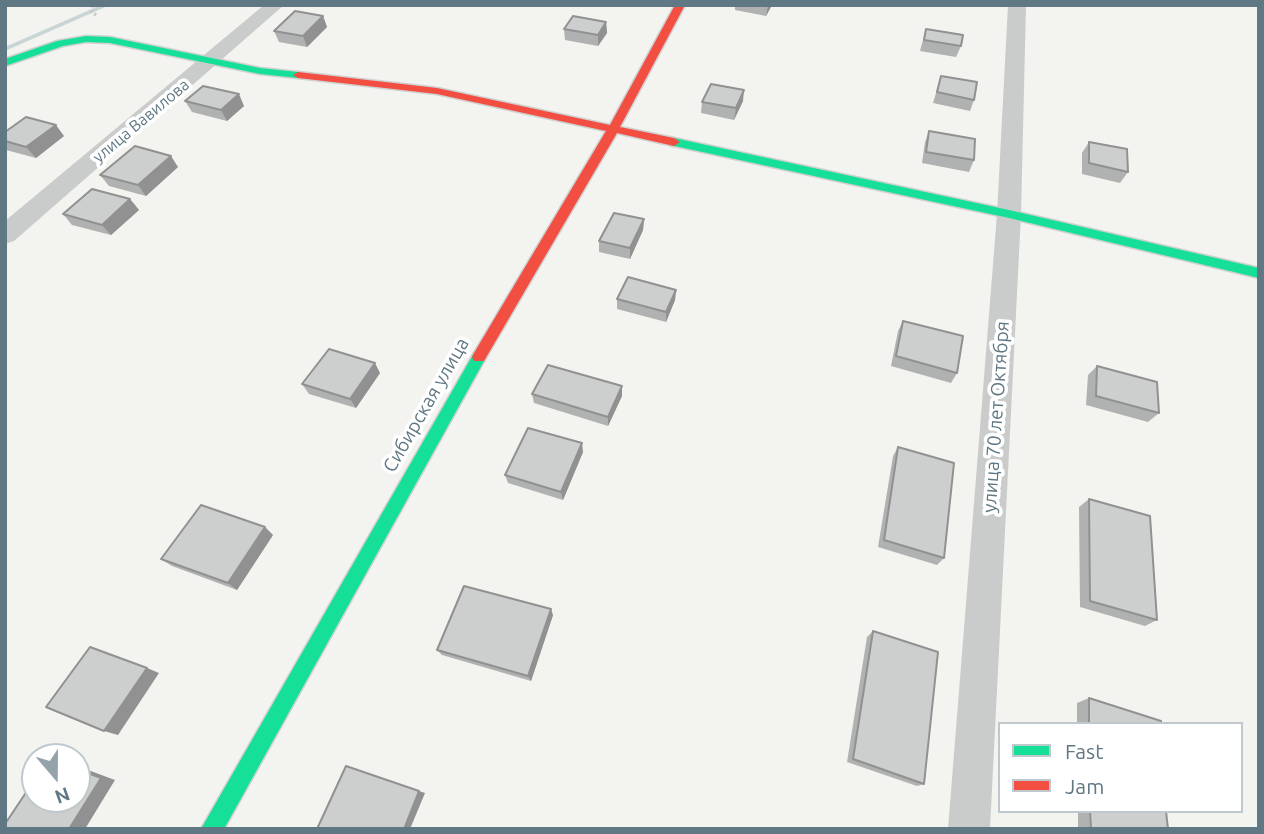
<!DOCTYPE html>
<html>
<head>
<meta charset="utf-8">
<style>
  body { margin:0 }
  #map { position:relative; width:1264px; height:834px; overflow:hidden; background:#f3f3f0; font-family:Ubuntu,sans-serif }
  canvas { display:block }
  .frame { position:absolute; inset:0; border:7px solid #607883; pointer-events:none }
  .legend { position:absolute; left:998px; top:722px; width:245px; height:91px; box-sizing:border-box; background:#fff; border:2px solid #bfc9cd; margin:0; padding:9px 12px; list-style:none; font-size:21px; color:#607883 }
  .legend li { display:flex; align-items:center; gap:14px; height:35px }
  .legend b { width:35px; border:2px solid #bfc9cd }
  .north { position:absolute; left:21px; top:743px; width:70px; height:70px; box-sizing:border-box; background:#fff; border:2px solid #bfc9cd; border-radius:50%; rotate:160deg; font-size:19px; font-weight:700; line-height:28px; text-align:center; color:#607883 }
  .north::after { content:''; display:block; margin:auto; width:24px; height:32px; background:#93a3a9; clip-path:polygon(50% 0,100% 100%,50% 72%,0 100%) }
</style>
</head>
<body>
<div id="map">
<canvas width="1264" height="834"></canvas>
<div class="frame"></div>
<ul class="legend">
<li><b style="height:9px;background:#16e098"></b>Fast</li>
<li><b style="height:9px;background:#f24e42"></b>Jam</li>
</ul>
<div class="north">N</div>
</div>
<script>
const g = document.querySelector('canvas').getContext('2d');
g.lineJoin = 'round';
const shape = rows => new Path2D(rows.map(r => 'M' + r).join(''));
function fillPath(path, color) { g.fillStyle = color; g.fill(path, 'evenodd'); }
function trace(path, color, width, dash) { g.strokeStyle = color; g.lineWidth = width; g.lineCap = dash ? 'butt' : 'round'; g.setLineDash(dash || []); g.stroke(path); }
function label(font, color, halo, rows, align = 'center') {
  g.font = font + ' Ubuntu,sans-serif'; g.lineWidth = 7; g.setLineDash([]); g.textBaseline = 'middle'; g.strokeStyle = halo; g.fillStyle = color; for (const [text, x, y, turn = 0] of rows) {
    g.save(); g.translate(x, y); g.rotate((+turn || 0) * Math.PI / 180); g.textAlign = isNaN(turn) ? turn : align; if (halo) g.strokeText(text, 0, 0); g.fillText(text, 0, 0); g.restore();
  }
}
fillPath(shape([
  [101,5,110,5,5,51,5,47,101,5]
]), '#c9d5d5');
const fast = shape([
  [86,36,110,37,260,68,298,72,303,75,298,78,260,74,110,43,86,42,63,46,5,66,5,59,57,41,86,36],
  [674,138,1009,210,1259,268,1259,278,1009,218,670,145,670,139,674,138],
  [479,351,486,357,484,361,224,829,201,829,474,353,479,351]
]);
const jam = shape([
  [675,5,685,5,620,127,674,138,680,142,674,146,617,133,484,361,474,361,472,357,474,353,606,131,437,94,298,78,293,75,298,72,437,88,610,125,675,5]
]);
trace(fast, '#cfd1d0', 3);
trace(jam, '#cfd1d0', 3);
trace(shape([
  [93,5,92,12,96,15]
]), '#c8c9ca', 3.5, [2.5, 2.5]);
fillPath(shape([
  [264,5,284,5,14,241,5,244,5,221,264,5],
  [1008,5,1026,5,1021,214,990,829,948,829,997,214,1008,5]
]), '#cacccc');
fillPath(fast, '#16e098');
fillPath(jam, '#f24e42');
fillPath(shape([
  [735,5,772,5,766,16,735,10],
  [323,16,327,27,307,47,279,42,274,31],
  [606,22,607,33,598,46,565,40,564,29],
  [926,29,961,46,956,57,920,51],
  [941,76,974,100,970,111,933,103],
  [185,101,244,106,227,121,192,112],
  [743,101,734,120,701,113,702,102],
  [929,131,974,160,969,172,922,163,925,142],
  [5,132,64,136,36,158,6,150],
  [1089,142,1128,172,1120,183,1082,174,1082,153],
  [178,167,146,196,109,186,100,175],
  [130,199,139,210,111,235,72,225,63,214],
  [644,219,643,230,630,259,599,252,599,241],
  [676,290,675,300,666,322,617,309,617,299],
  [903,321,957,373,951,383,891,366,898,331],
  [1097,366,1159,413,1148,422,1086,405,1088,375],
  [380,373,356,408,309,394,302,384],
  [532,394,622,396,608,426,534,403],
  [898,447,944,558,937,565,878,547,893,456],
  [583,452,563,500,508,483,505,475],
  [1089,499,1157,620,1145,626,1080,607,1079,507],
  [273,535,237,590,172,566,161,559],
  [553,615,531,681,442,655,437,650],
  [873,631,924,784,917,786,847,762,867,637],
  [1089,698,1161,724,1077,724,1077,703],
  [1078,811,1166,811,1168,829,1078,829]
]), '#b0b2b1');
fillPath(shape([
  [768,5,772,5,766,16],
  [323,16,327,27,307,47,303,36],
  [606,22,607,33,598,46,598,35],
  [744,90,743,101,734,120,736,108],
  [239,94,244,106,227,121,221,110],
  [56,125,64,136,36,158,26,147],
  [171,156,178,167,146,196,138,185],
  [130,199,139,210,111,235,102,225],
  [644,219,643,230,630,259,630,248],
  [676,290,675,300,666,322,666,312],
  [375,363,380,373,356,408,350,399],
  [622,386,622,396,608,426,608,417],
  [582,443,583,452,563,500,561,492],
  [265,527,273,535,237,590,228,583],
  [551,609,553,615,531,681,528,676],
  [147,668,159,673,118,735,104,731],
  [77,766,115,780,85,829,69,829],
  [419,791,425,793,410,829,404,829]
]), '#909190');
const building = shape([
  [295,11,323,16,303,36,274,31,295,11],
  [573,16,606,22,598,35,564,29,573,16],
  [926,29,963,35,961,46,924,40,926,29],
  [941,76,977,82,974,100,937,92,941,76],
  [711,84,744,90,736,108,702,102,711,84],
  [203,86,239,94,221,110,185,101,203,86],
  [26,117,56,125,26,147,5,141,5,132,26,117],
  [929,131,975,139,974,160,926,152,929,131],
  [1089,142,1127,149,1128,172,1089,163,1089,142],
  [135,146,171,156,138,185,100,175,135,146],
  [92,189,130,199,102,225,63,214,92,189],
  [614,213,644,219,630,248,599,241,614,213],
  [628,277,676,290,666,312,617,299,628,277],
  [903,321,963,336,957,373,896,356,903,321],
  [329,349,375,363,350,399,302,384,329,349],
  [548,365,622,386,608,417,532,394,548,365],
  [1097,366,1157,382,1159,413,1096,396,1097,366],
  [528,428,582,443,561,492,505,475,528,428],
  [898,447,954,463,944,558,884,540,898,447],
  [1089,499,1150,516,1157,620,1090,601,1089,499],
  [201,505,265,527,228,583,161,559,201,505],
  [464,586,551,609,528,676,437,650,464,586],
  [873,631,938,652,924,784,853,759,873,631],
  [90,647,147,668,104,731,46,707,90,647],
  [1089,698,1161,721,1161,724,1089,724,1089,698],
  [346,766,419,791,404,829,317,829,346,766],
  [77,769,101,778,69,829,5,829,5,824,35,779,35,799,77,799,77,769],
  [1090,811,1166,811,1168,829,1091,829,1090,811]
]);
fillPath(building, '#cdcfce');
trace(building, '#909190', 2);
label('16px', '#607883', '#fff', [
  ["улица Вавилова",141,121,-40]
]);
label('19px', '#607883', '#fff', [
  ["Сибирская улица",426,405,-60],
  ["улица 70 лет Октября",996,417,-86]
]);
</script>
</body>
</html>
